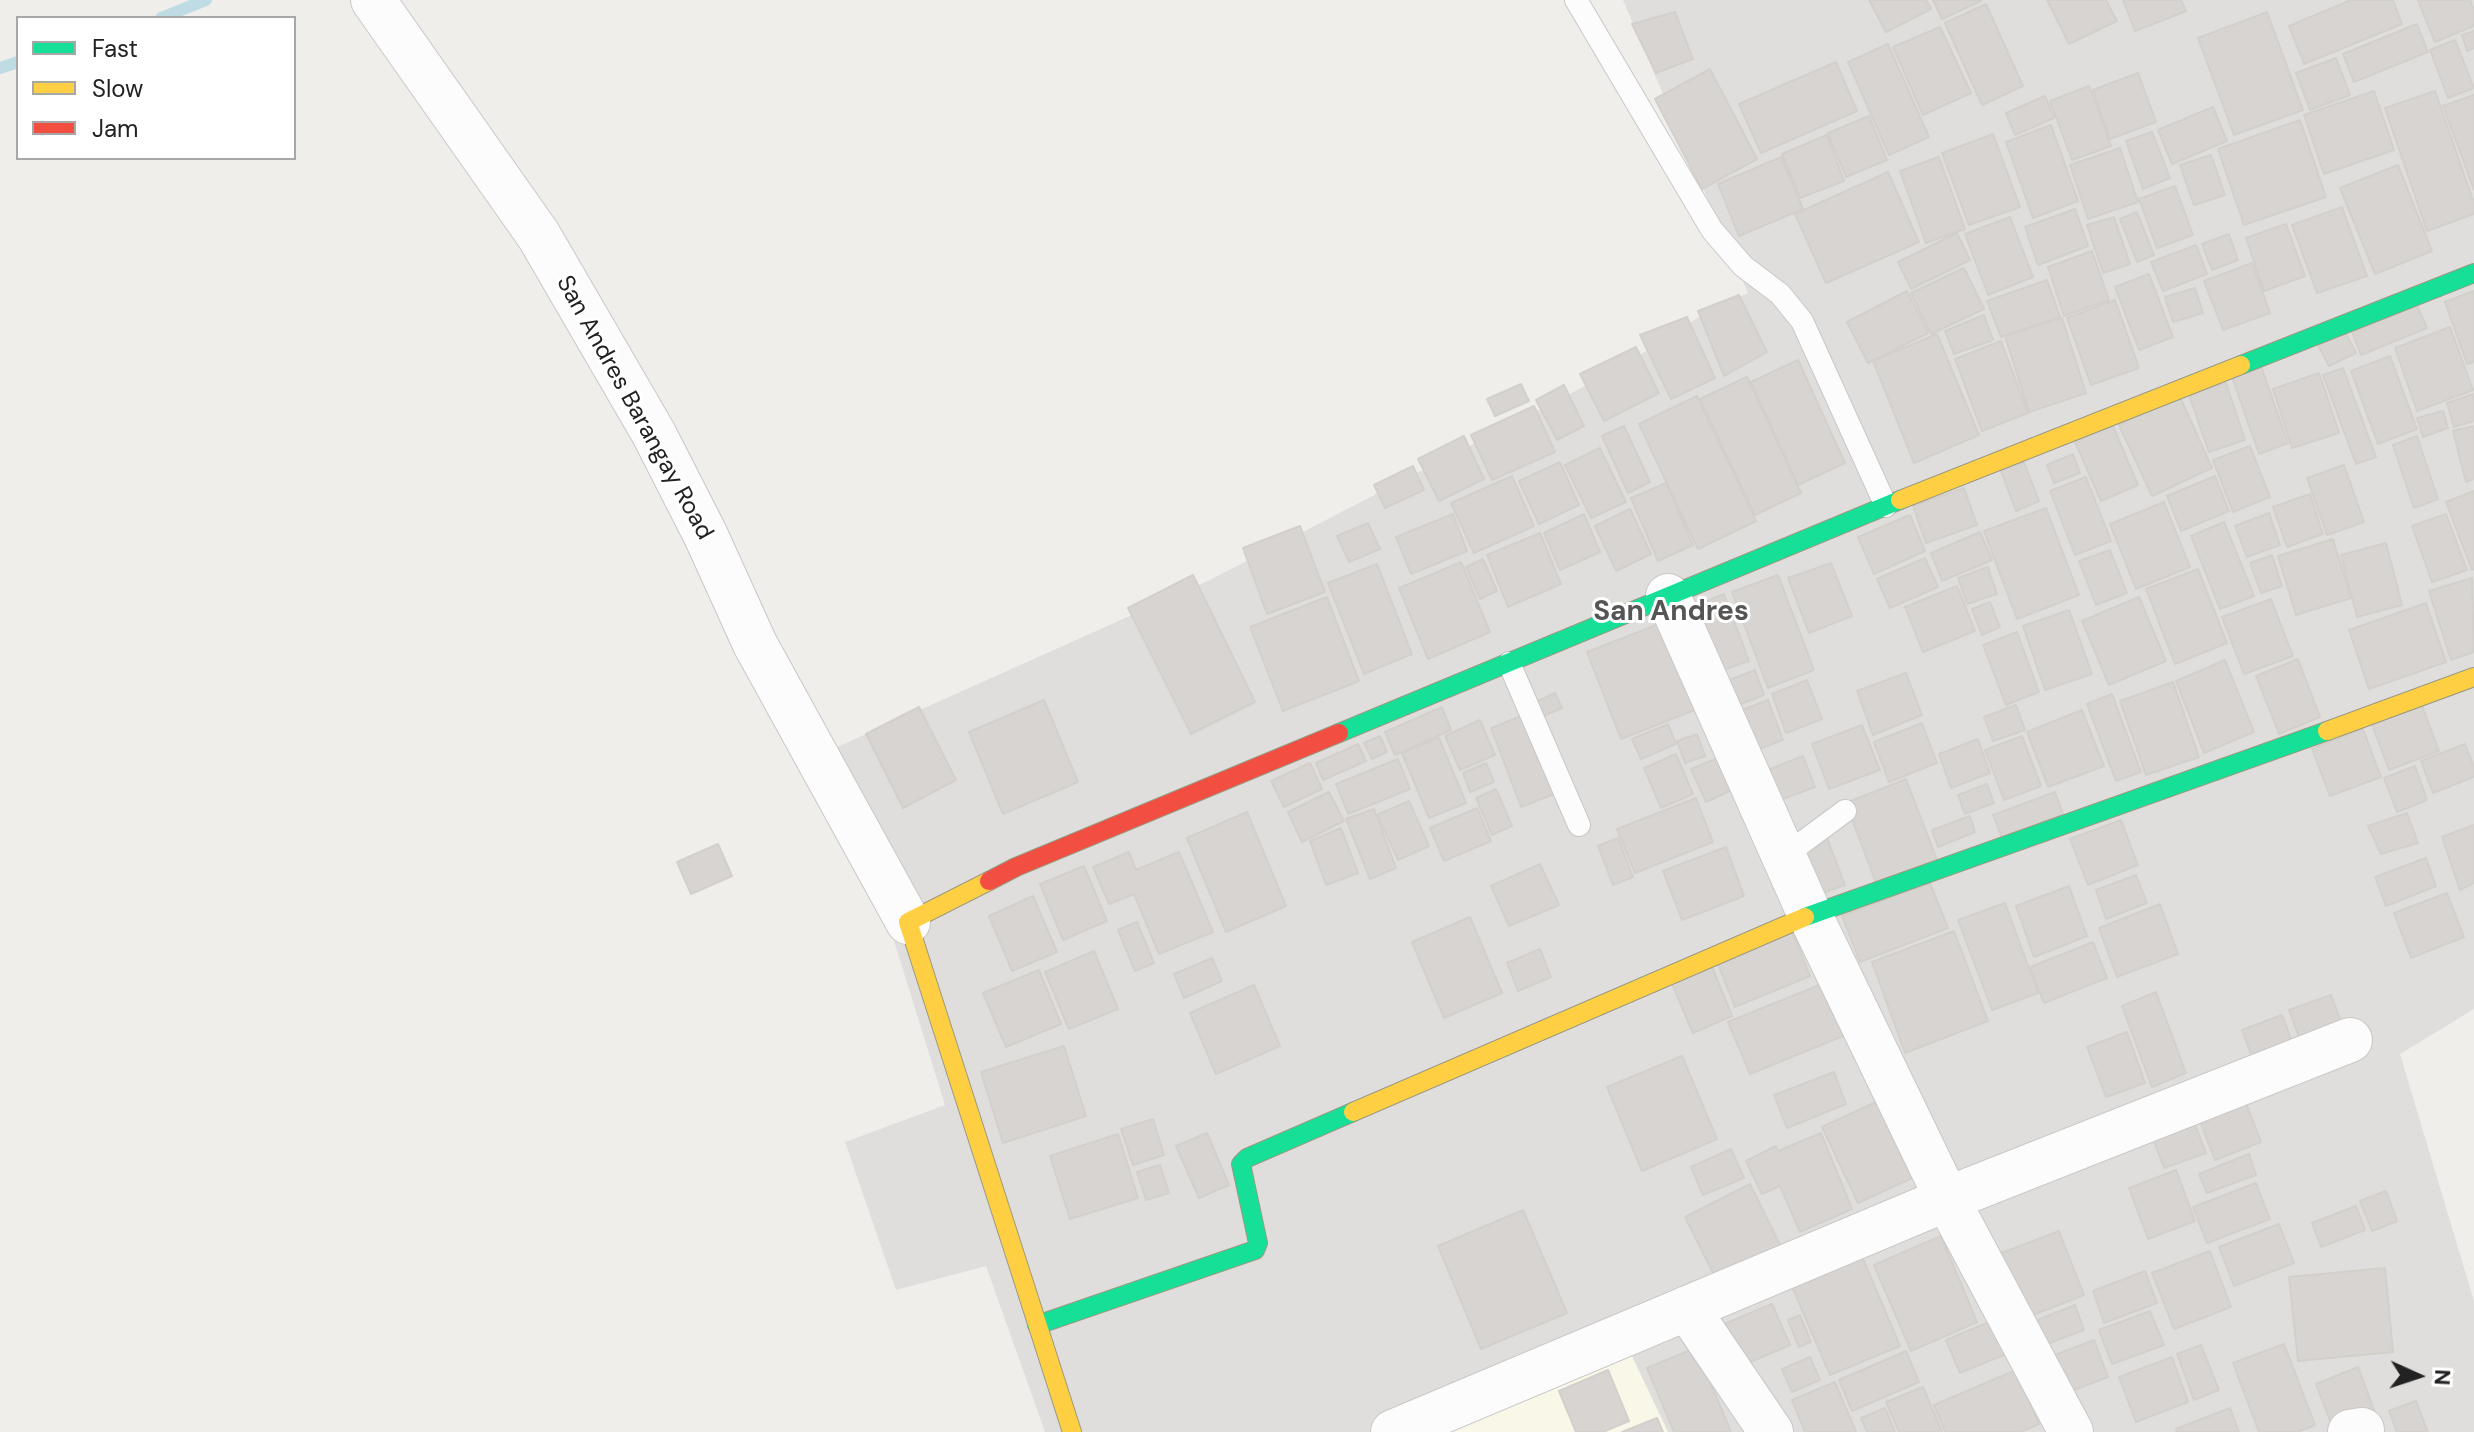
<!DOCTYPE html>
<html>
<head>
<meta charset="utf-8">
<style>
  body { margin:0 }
  #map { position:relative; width:2474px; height:1432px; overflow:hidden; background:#f0eeeb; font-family:"DM Sans",sans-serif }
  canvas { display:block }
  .legend { position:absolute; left:16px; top:16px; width:280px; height:144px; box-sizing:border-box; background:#fff; border:2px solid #a7a7a7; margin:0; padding:10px 14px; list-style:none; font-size:24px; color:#222 }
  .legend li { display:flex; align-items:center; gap:16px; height:40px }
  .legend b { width:40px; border:2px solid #a7a7a7 }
  .north { position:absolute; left:2378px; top:1336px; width:80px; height:80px; -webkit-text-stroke:6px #fff; paint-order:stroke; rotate:93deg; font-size:22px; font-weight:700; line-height:32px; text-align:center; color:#222 }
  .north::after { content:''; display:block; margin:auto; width:28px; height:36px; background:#222; clip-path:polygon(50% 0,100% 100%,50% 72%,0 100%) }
</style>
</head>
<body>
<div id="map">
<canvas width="2474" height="1432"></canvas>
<ul class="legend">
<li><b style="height:10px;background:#16e098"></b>Fast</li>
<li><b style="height:10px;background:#ffcf43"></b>Slow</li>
<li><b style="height:10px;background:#f24e42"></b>Jam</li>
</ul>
<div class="north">N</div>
</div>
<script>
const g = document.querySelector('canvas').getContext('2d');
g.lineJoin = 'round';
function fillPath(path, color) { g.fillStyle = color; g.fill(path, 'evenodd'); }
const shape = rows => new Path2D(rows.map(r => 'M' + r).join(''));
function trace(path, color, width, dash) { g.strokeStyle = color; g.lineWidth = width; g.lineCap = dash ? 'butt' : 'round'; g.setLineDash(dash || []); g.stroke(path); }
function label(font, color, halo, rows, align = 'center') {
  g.font = font + ' "DM Sans",sans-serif'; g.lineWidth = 6; g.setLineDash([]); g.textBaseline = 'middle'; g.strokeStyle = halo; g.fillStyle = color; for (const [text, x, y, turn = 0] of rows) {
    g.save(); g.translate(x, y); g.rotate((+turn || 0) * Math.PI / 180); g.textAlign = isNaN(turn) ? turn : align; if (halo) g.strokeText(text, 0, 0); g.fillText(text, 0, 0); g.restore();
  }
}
fillPath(shape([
  [1623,0,2474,0,2474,1009,2400,1054,2474,1301,2474,1432,1045,1432,986,1266,896,1290,845,1142,945,1105,890,928,797,765,1210,580,1618,369,1713,308,1748,293]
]), '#dfdedc');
fillPath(shape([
  [1631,1354,1668,1432,1427,1432]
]), '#f8f7e8');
trace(shape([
  [161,18,206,0],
  [0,68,18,62]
]), '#bfdbe3', 12);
const building = shape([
  [1869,0,1926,0,1931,9,1886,32,1869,0],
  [1933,0,1980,0,1981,1,1942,19,1933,0],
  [2047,0,2106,0,2117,21,2069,44,2047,0],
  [2123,0,2181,0,2186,11,2135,31,2123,0],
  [2351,0,2393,0,2402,24,2304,64,2289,26,2351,0],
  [2418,0,2470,0,2474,11,2474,26,2435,42,2418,0],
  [1986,4,2023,86,1982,105,1945,23,1986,4],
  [1675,12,1693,59,1656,73,1632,24,1675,12],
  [2267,12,2303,110,2234,135,2198,38,2267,12],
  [2417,24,2428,52,2354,82,2343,54,2417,24],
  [1940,27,1971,93,1923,115,1893,47,1940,27],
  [2474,31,2474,48,2467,51,2462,35,2474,31],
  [2455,40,2474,88,2448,98,2430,50,2455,40],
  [1888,44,1929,137,1889,155,1848,62,1888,44],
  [2336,58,2350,95,2310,110,2296,73,2336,58],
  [1836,62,1857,111,1761,153,1739,104,1836,62],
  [1710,69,1757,159,1702,189,1655,99,1710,69],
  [2138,73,2156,122,2110,139,2093,90,2138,73],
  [2089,86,2111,146,2072,160,2050,101,2089,86],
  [2374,91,2394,150,2324,174,2304,115,2374,91],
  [2435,91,2474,203,2474,214,2427,231,2385,108,2435,91],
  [2474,95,2474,190,2443,106,2474,95],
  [2045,96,2054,118,2015,135,2006,113,2045,96],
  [2213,107,2227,141,2172,164,2158,130,2213,107],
  [1869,116,1887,160,1846,177,1828,133,1869,116],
  [2300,120,2326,197,2244,225,2218,149,2300,120],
  [2051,125,2078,201,2033,218,2006,142,2051,125],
  [2152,132,2170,178,2143,189,2126,141,2152,132],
  [1993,134,2020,207,1969,225,1942,153,1993,134],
  [1827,135,1844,181,1800,198,1782,154,1827,135],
  [2120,148,2138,202,2088,219,2070,165,2120,148],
  [2211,155,2225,195,2194,205,2180,165,2211,155],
  [1781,157,1803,209,1739,236,1718,184,1781,157],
  [1939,157,1965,229,1926,243,1900,171,1939,157],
  [2398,165,2432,251,2375,274,2340,188,2398,165],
  [1888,172,1919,242,1826,283,1795,214,1888,172],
  [2175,186,2193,235,2157,248,2139,199,2175,186],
  [2342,207,2367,276,2317,293,2292,225,2342,207],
  [2075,209,2088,246,2038,265,2025,227,2075,209],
  [2137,212,2154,255,2137,262,2120,219,2137,212],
  [2010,217,2033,277,1988,295,1965,234,2010,217],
  [2114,217,2130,264,2103,273,2087,225,2114,217],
  [2286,224,2305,276,2264,291,2246,238,2286,224],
  [1957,233,1970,260,1911,289,1898,262,1957,233],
  [2229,234,2238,260,2212,270,2202,244,2229,234],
  [2196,245,2207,274,2163,291,2151,262,2196,245],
  [2092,251,2109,300,2064,316,2048,267,2092,251],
  [2252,263,2270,313,2223,330,2204,281,2252,263],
  [1964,268,1984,309,1931,334,1911,293,1964,268],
  [2149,274,2173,337,2139,350,2115,287,2149,274],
  [2047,280,2060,317,2001,337,1987,301,2047,280],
  [2195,288,2203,313,2173,322,2165,297,2195,288],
  [1907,291,1928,333,1868,363,1847,322,1907,291],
  [2474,291,2474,362,2467,364,2445,302,2474,291],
  [1739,295,1767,352,1724,376,1698,311,1739,295],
  [2115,300,2139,368,2091,385,2067,318,2115,300],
  [2417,305,2427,328,2361,355,2352,332,2417,305],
  [1984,315,1993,340,1954,354,1945,331,1984,315],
  [1687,317,1715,378,1671,399,1640,335,1687,317],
  [2062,318,2086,393,2029,412,2005,336,2062,318],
  [2450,327,2473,390,2417,411,2395,348,2450,327],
  [2345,332,2356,353,2329,366,2318,345,2345,332],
  [1937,334,1979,435,1914,463,1873,361,1937,334],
  [2001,341,2028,413,1982,431,1955,359,2001,341],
  [1636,347,1659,393,1604,421,1580,374,1636,347],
  [2390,356,2417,429,2378,444,2351,371,2390,356],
  [1798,360,1845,463,1798,485,1751,382,1798,360],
  [2261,366,2288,443,2259,454,2232,377,2261,366],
  [2343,368,2376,457,2356,464,2323,375,2343,368],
  [2319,373,2339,433,2292,448,2273,389,2319,373],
  [1747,377,1801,493,1755,515,1700,399,1747,377],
  [2226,383,2245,440,2209,452,2189,395,2226,383],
  [1521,384,1529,401,1495,416,1487,399,1521,384],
  [1564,385,1584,426,1557,440,1536,400,1564,385],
  [2474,394,2474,421,2454,427,2447,403,2474,394],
  [1697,396,1756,521,1698,549,1639,424,1697,396],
  [2180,397,2212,468,2152,496,2119,425,2180,397],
  [1534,406,1555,452,1492,480,1471,435,1534,406],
  [2443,411,2448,428,2423,437,2417,418,2443,411],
  [1624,426,1650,482,1628,493,1602,436,1624,426],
  [2113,426,2138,485,2101,501,2075,442,2113,426],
  [2474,426,2474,479,2466,482,2453,431,2474,426],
  [1464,436,1484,479,1439,501,1418,459,1464,436],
  [2417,436,2438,499,2414,508,2393,445,2417,436],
  [2250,446,2270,497,2233,512,2213,460,2250,446],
  [1600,448,1626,502,1591,518,1565,465,1600,448],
  [2073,454,2080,473,2054,483,2047,465,2073,454],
  [1560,462,1579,505,1539,524,1519,481,1560,462],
  [2024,462,2039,501,2016,511,2001,471,2024,462],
  [2344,465,2364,522,2327,535,2307,478,2344,465],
  [1413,466,1424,490,1385,508,1374,485,1413,466],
  [1512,476,1534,526,1474,553,1451,503,1512,476],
  [2215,476,2229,511,2181,531,2167,496,2215,476],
  [2086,477,2111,541,2075,555,2050,491,2086,477],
  [1666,483,1693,545,1658,561,1631,498,1666,483],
  [1964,488,1977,525,1926,543,1913,506,1964,488],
  [2474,491,2474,569,2472,570,2446,502,2474,491],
  [2310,494,2323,534,2287,547,2273,507,2310,494],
  [2164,502,2190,567,2136,589,2110,524,2164,502],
  [2046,508,2079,595,2017,619,1984,531,2046,508],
  [1630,509,1651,554,1616,571,1595,526,1630,509],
  [2269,513,2280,545,2247,557,2235,526,2269,513],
  [1453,514,1467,551,1411,574,1396,537,1453,514],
  [1584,514,1600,552,1560,570,1544,533,1584,514],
  [2446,514,2467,570,2432,582,2412,526,2446,514],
  [1910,515,1925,551,1874,574,1858,537,1910,515],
  [2224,522,2254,596,2220,609,2191,536,2224,522],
  [1368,523,1380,549,1349,562,1337,536,1368,523],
  [1300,526,1325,592,1267,614,1243,548,1300,526],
  [1980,532,1992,560,1942,581,1931,553,1980,532],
  [1540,533,1561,584,1508,607,1487,555,1540,533],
  [2333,539,2351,598,2296,615,2278,556,2333,539],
  [2386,543,2402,605,2357,617,2341,555,2386,543],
  [2110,550,2127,593,2096,605,2079,561,2110,550],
  [2272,555,2282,586,2261,593,2250,563,2272,555],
  [1925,558,1938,587,1890,608,1877,579,1925,558],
  [1483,559,1497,591,1480,599,1466,567,1483,559],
  [1461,562,1490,632,1428,659,1399,588,1461,562],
  [1831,563,1852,616,1809,633,1788,578,1831,563],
  [1377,564,1412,654,1364,674,1328,583,1377,564],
  [1988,567,1997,594,1967,604,1958,578,1988,567],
  [2198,569,2227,643,2175,664,2146,589,2198,569],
  [1193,575,1255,702,1191,734,1128,608,1193,575],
  [1778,575,1814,670,1768,688,1732,592,1778,575],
  [2472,578,2474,652,2451,660,2429,591,2472,578],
  [1957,586,1975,631,1923,652,1905,607,1957,586],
  [1724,594,1749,661,1717,672,1692,607,1724,594],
  [1327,597,1359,681,1283,711,1250,627,1327,597],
  [2139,597,2166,661,2109,685,2082,621,2139,597],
  [2271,599,2293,656,2244,674,2222,617,2271,599],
  [1990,602,2000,627,1982,635,1972,609,1990,602],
  [2426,603,2446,662,2369,689,2349,630,2426,603],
  [2069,610,2092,674,2045,690,2023,626,2069,610],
  [1664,622,1697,709,1621,739,1587,652,1664,622],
  [2017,632,2039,692,2006,705,1983,645,2017,632],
  [2298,659,2320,717,2279,734,2256,676,2298,659],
  [2225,660,2254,732,2204,753,2176,681,2225,660],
  [1755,670,1764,695,1733,707,1724,682,1755,670],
  [1906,673,1922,715,1873,735,1857,691,1906,673],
  [1807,680,1822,719,1786,733,1772,694,1807,680],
  [2173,682,2199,757,2146,775,2120,701,2173,682],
  [1555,693,1562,708,1541,717,1534,703,1555,693],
  [2112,694,2141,772,2116,781,2087,704,2112,694],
  [1044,700,1078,782,1003,814,969,732,1044,700],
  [1768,700,1783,740,1752,752,1737,712,1768,700],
  [2420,700,2439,751,2389,770,2370,719,2420,700],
  [2016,705,2025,730,1993,741,1984,717,2016,705],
  [919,707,956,780,903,808,866,734,919,707],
  [1442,707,1451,730,1395,755,1385,732,1442,707],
  [2082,710,2104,766,2048,787,2027,732,2082,710],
  [1524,715,1554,794,1521,807,1491,728,1524,715],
  [1480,720,1495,755,1460,770,1445,736,1480,720],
  [1922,723,1937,763,1889,782,1874,742,1922,723],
  [1668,724,1676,744,1641,759,1632,739,1668,724],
  [1862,725,1880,770,1829,789,1812,744,1862,725],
  [2363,729,2381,777,2330,796,2312,749,2363,729],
  [1697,734,1705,756,1685,763,1677,741,1697,734],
  [1380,736,1387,752,1372,759,1364,743,1380,736],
  [2022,736,2041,786,2004,800,1985,750,2022,736],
  [1439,738,1466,803,1429,818,1402,753,1439,738],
  [1978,739,1990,773,1951,788,1939,754,1978,739],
  [1358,744,1366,761,1323,780,1316,763,1358,744],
  [2465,744,2474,767,2474,777,2433,793,2421,761,2465,744],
  [1676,754,1693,794,1661,808,1644,768,1676,754],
  [1803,756,1815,787,1780,800,1768,770,1803,756],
  [1718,758,1732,790,1706,802,1691,769,1718,758],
  [1398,759,1410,789,1348,814,1336,784,1398,759],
  [1310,763,1322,789,1284,807,1271,781,1310,763],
  [1486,763,1494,782,1470,792,1463,773,1486,763],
  [2415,766,2427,800,2397,812,2384,778,2415,766],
  [1906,779,1937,860,1876,883,1846,803,1906,779],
  [1987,784,1994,803,1965,814,1958,795,1987,784],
  [1496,789,1512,826,1492,835,1476,798,1496,789],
  [1329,792,1344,821,1302,842,1288,812,1329,792],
  [2055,792,2063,814,2002,838,1993,815,2055,792],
  [1696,798,1713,842,1635,873,1617,829,1696,798],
  [1409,801,1429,846,1398,860,1377,815,1409,801],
  [1477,808,1491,841,1444,861,1430,828,1477,808],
  [1374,809,1396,868,1370,879,1346,819,1374,809],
  [1247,812,1286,906,1226,932,1187,838,1247,812],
  [2407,813,2418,843,2381,854,2368,826,2407,813],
  [1970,816,1975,832,1938,847,1932,830,1970,816],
  [2121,820,2138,865,2088,885,2070,839,2121,820],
  [2474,825,2474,883,2460,890,2442,837,2474,825],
  [1341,828,1358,873,1326,885,1310,841,1341,828],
  [1618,838,1633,877,1613,885,1598,846,1618,838],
  [1827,838,1845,885,1820,894,1802,847,1827,838],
  [718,844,732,876,691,894,677,862,718,844],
  [1726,847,1744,896,1682,920,1663,871,1726,847],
  [1129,852,1136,870,1179,852,1213,932,1159,954,1134,894,1109,904,1093,867,1129,852],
  [2426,858,2436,886,2386,906,2375,877,2426,858],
  [1540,864,1559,905,1509,926,1491,886,1540,864],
  [1084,866,1107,921,1063,940,1040,884,1084,866],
  [2136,875,2147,903,2106,919,2096,890,2136,875],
  [1930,883,1948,928,1860,962,1842,916,1930,883],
  [2069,886,2087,936,2034,957,2016,906,2069,886],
  [2447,893,2464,937,2411,958,2394,913,2447,893],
  [1033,896,1057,952,1012,971,989,916,1033,896],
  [2005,903,2038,993,1992,1010,1958,920,2005,903],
  [2160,904,2178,954,2117,977,2099,928,2160,904],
  [1470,917,1502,993,1444,1018,1412,942,1470,917],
  [1137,922,1154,963,1135,971,1118,930,1137,922],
  [1791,928,1810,976,1735,1007,1716,959,1791,928],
  [1954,931,1988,1021,1905,1053,1872,962,1954,931],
  [2093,942,2107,978,2044,1003,2030,967,2093,942],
  [1540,949,1551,977,1518,991,1507,963,1540,949],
  [1094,951,1118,1009,1069,1029,1045,972,1094,951],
  [1212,958,1222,981,1184,998,1174,974,1212,958],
  [1710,962,1732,1016,1693,1033,1670,979,1710,962],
  [1039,970,1061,1024,1006,1047,983,993,1039,970],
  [1832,980,1853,1032,1750,1074,1728,1022,1832,980],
  [1254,985,1280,1046,1216,1074,1190,1013,1254,985],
  [2156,992,2186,1073,2152,1087,2122,1006,2156,992],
  [2331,995,2347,1037,2305,1053,2289,1010,2331,995],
  [2282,1015,2297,1055,2257,1070,2242,1030,2282,1015],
  [2127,1032,2145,1083,2106,1097,2087,1047,2127,1032],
  [1064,1046,1086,1116,1003,1143,981,1072,1064,1046],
  [1682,1056,1717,1139,1642,1171,1607,1087,1682,1056],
  [1834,1072,1846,1104,1787,1128,1774,1095,1834,1072],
  [2241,1090,2261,1142,2215,1160,2195,1108,2241,1090],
  [1878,1101,1912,1178,1858,1203,1822,1127,1878,1101],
  [2190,1112,2206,1153,2164,1168,2149,1128,2190,1112],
  [1153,1119,1164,1155,1133,1165,1121,1129,1153,1119],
  [1207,1133,1229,1185,1199,1198,1176,1146,1207,1133],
  [1821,1133,1852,1209,1800,1232,1780,1186,1762,1194,1746,1161,1776,1146,1778,1151,1821,1133],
  [1118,1134,1138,1198,1070,1219,1050,1156,1118,1134],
  [1731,1149,1744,1178,1703,1195,1691,1167,1731,1149],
  [2249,1154,2256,1175,2207,1193,2199,1174,2249,1154],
  [1160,1165,1169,1193,1146,1200,1137,1172,1160,1165],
  [2176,1170,2195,1221,2148,1239,2129,1188,2176,1170],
  [2256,1183,2270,1219,2207,1243,2193,1207,2256,1183],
  [1750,1184,1781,1247,1716,1279,1685,1217,1750,1184],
  [2386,1191,2397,1221,2372,1231,2360,1201,2386,1191],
  [2356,1206,2365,1230,2321,1247,2312,1223,2356,1206],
  [1523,1210,1567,1313,1481,1349,1438,1246,1523,1210],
  [2279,1224,2294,1263,2234,1286,2219,1247,2279,1224],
  [2059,1231,2084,1295,2015,1322,1991,1257,2059,1231],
  [1941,1236,1977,1322,1911,1351,1874,1265,1941,1236],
  [2210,1251,2231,1307,2174,1329,2152,1273,2210,1251],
  [1860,1252,1900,1346,1830,1375,1790,1282,1860,1252],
  [2385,1268,2393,1352,2298,1361,2289,1277,2385,1268],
  [2145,1271,2157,1303,2104,1323,2093,1291,2145,1271],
  [1772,1304,1790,1345,1739,1367,1722,1325,1772,1304],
  [2075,1305,2084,1330,2039,1347,2030,1323,2075,1305],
  [2150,1311,2164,1345,2112,1364,2099,1330,2150,1311],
  [1800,1315,1811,1342,1799,1347,1788,1320,1800,1315],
  [1997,1319,2011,1352,1960,1373,1946,1340,1997,1319],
  [2094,1340,2108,1377,2056,1397,2042,1360,2094,1340],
  [2284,1344,2315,1425,2297,1432,2259,1432,2233,1363,2284,1344],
  [2201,1345,2219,1390,2194,1400,2177,1354,2201,1345],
  [1696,1348,1731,1432,1674,1432,1647,1368,1696,1348],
  [1906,1351,1919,1382,1852,1411,1839,1380,1906,1351],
  [1810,1357,1820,1380,1792,1392,1782,1369,1810,1357],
  [2172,1357,2188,1402,2136,1422,2119,1377,2172,1357],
  [2358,1367,2374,1410,2332,1426,2316,1384,2358,1367],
  [1608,1370,1629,1421,1603,1432,1576,1432,1559,1391,1608,1370],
  [2016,1370,2039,1424,2021,1432,1945,1432,1934,1405,2016,1370],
  [1835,1382,1856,1432,1805,1432,1792,1400,1835,1382],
  [1923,1387,1942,1432,1899,1432,1886,1402,1923,1387],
  [2416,1401,2428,1432,2397,1432,2389,1411,2416,1401],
  [1885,1408,1895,1432,1867,1432,1861,1418,1885,1408],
  [2230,1408,2239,1432,2177,1432,2176,1429,2230,1408],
  [1657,1418,1663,1432,1622,1432,1657,1418]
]);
fillPath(building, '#d7d4d2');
trace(building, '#d3d0cc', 2);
const lane = shape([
  [1576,0,1712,230,1743,266,1780,294,1802,321,1886,506],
  [1509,663,1579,825],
  [1784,856,1845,811]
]);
const street = shape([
  [373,0,539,236,654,434,706,536,755,644,908,922],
  [1668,596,1810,915,1947,1199,2071,1432],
  [1687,1308,1771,1432],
  [1393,1432,1947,1199,2350,1040],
  [2350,1432,2362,1430]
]);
const fast = shape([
  [2241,365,2474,273],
  [1339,733,1900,500],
  [1805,917,2327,731],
  [1037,1325,1255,1250,1258,1243,1241,1164,1247,1158,1353,1112]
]);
const slow = shape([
  [1900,500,2241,365],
  [2327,731,2474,677],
  [989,881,908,922,1072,1432],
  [1353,1112,1805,917]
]);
const jam = shape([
  [989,881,1016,867,1339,733]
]);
trace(lane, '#c9c8c7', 24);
trace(street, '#c9c8c7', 46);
trace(fast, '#999a82', 20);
trace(slow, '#999a82', 20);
trace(jam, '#999a82', 20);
trace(lane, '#fdfcfc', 22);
trace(street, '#fdfcfc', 44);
trace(fast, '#16e098', 18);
trace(slow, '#ffcf43', 18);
trace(jam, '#f24e42', 18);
label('24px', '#222', '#fff', [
  ["San Andres Barangay Road",634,408,61]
]);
label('bold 28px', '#555', '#fff', [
  ["San Andres",1671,613]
]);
</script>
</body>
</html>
